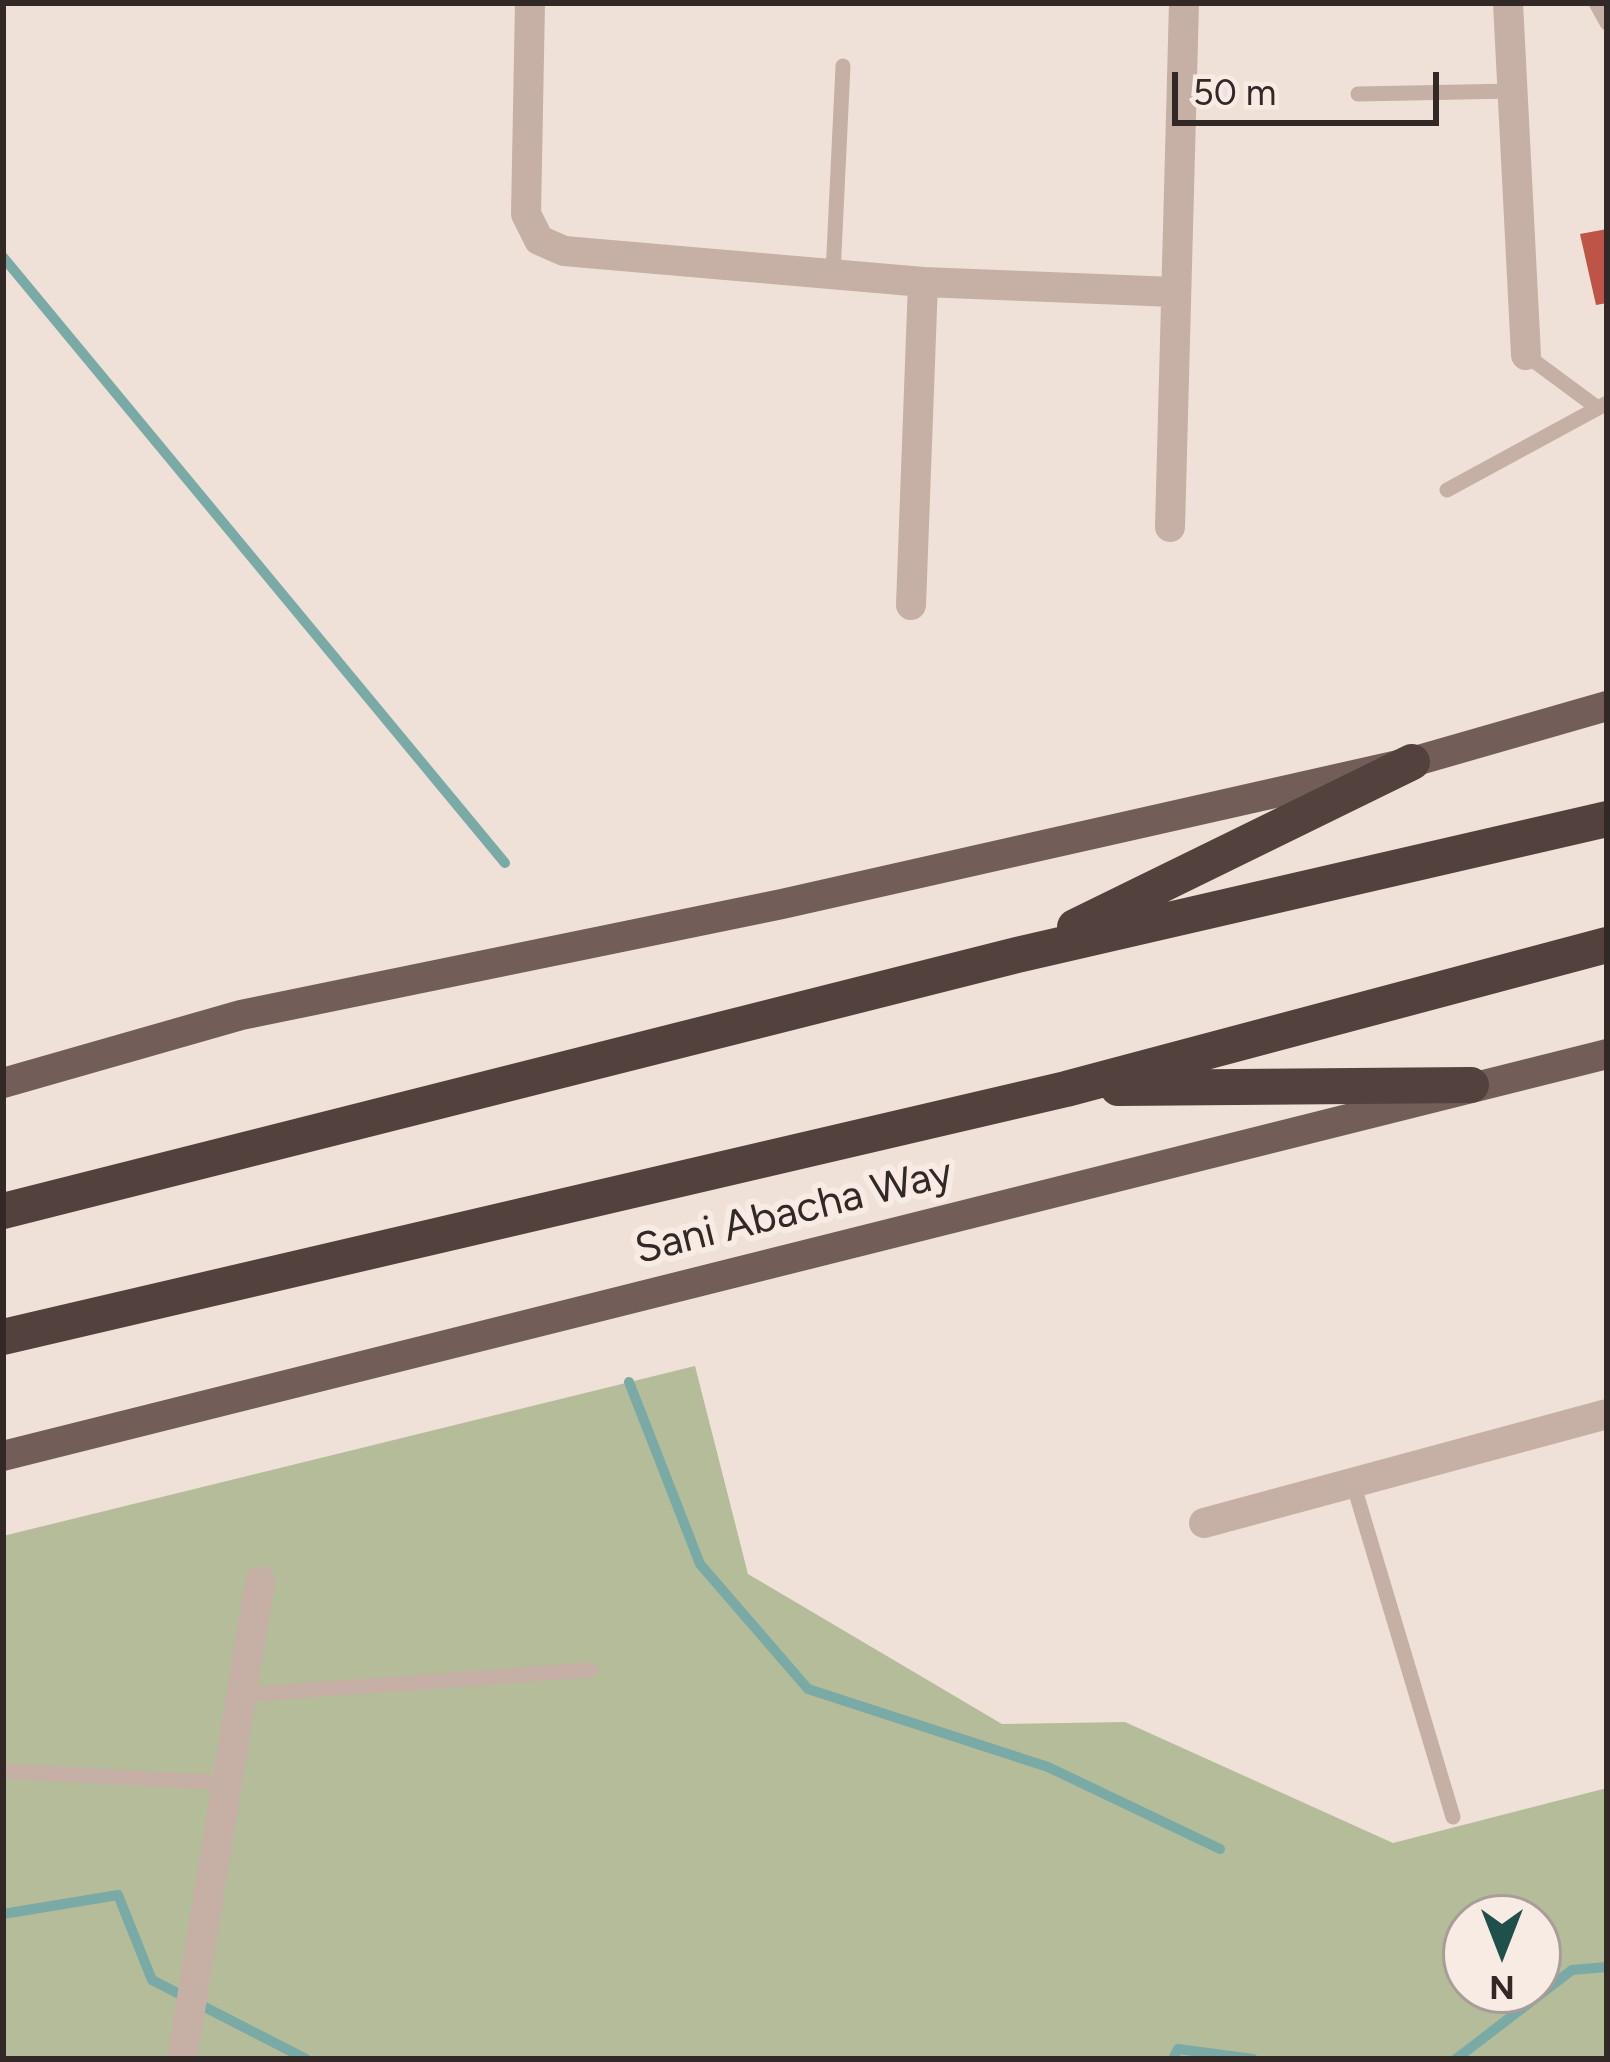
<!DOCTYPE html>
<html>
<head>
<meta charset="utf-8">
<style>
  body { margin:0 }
  #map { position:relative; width:1610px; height:2062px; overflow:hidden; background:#efe1d8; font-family:Figtree,sans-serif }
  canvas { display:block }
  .frame { position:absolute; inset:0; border:6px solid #322826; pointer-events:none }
  .north { position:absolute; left:1442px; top:1894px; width:120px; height:120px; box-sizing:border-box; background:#f7ebe4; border:3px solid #a89d98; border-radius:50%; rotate:180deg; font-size:33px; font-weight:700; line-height:48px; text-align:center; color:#322826 }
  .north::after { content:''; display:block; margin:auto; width:42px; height:54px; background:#1f504c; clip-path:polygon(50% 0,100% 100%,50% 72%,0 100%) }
  .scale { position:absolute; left:1172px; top:72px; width:267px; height:54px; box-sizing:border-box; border:6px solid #322826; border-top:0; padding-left:15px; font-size:36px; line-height:42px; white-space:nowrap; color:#322826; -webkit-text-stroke:9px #f7ebe4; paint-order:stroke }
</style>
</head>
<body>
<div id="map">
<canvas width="1610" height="2062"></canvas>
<div class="frame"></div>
<div class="north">N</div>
<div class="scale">50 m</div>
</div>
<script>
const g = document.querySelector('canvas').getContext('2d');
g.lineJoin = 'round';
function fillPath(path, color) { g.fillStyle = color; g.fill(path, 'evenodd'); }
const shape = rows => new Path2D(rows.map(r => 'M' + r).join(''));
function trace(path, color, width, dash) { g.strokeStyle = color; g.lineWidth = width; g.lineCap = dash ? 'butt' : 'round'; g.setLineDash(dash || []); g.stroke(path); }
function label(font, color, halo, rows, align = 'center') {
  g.font = font + ' Figtree,sans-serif'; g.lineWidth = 12; g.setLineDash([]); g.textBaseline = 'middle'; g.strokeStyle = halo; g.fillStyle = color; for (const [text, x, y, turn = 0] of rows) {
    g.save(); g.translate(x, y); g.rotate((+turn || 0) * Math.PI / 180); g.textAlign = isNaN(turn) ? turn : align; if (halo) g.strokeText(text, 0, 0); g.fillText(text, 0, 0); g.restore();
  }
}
fillPath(shape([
  [695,1366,748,1574,1002,1724,1125,1722,1393,1843,1607,1788,1607,2059,3,2059,3,1536],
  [1466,1918,1538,1918,1538,1990,1466,1990]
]), '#b5bc99');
trace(shape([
  [3,257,505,863],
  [629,1382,700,1564,808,1689,1048,1767,1220,1849],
  [3,1914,118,1895,152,1980,306,2059],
  [1173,2059,1178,2049,1253,2059],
  [1456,2059,1572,1970,1607,1967]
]), '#79aaa5', 10);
fillPath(shape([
  [1607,229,1607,303,1596,305,1580,234]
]), '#bd5447');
trace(shape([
  [1596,3,1607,23],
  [1358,94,1513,91],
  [833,274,843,66],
  [1526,355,1595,406],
  [1447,490,1607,403],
  [1353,1483,1453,1817],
  [242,1695,590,1670],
  [3,1771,228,1783]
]), '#c6afa5', 15);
trace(shape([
  [530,3,526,214,539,240,564,251,923,282,1174,292],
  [1508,3,1526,355],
  [1170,527,1184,3],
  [911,605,923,282],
  [1204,1523,1607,1414],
  [182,2059,260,1581]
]), '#c6afa5', 30);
trace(shape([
  [3,1083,241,1015,782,904,1412,762,1607,706],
  [3,1456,1607,1054]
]), '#735d58', 30);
trace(shape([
  [1075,927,1412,762],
  [1118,1088,1471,1085],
  [3,1211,1017,955,1607,819],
  [3,1337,1066,1089,1607,945]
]), '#52413d', 36);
label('42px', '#322826', '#f7ebe4', [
  ["Sani Abacha Way",794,1212,-14]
]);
</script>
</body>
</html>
